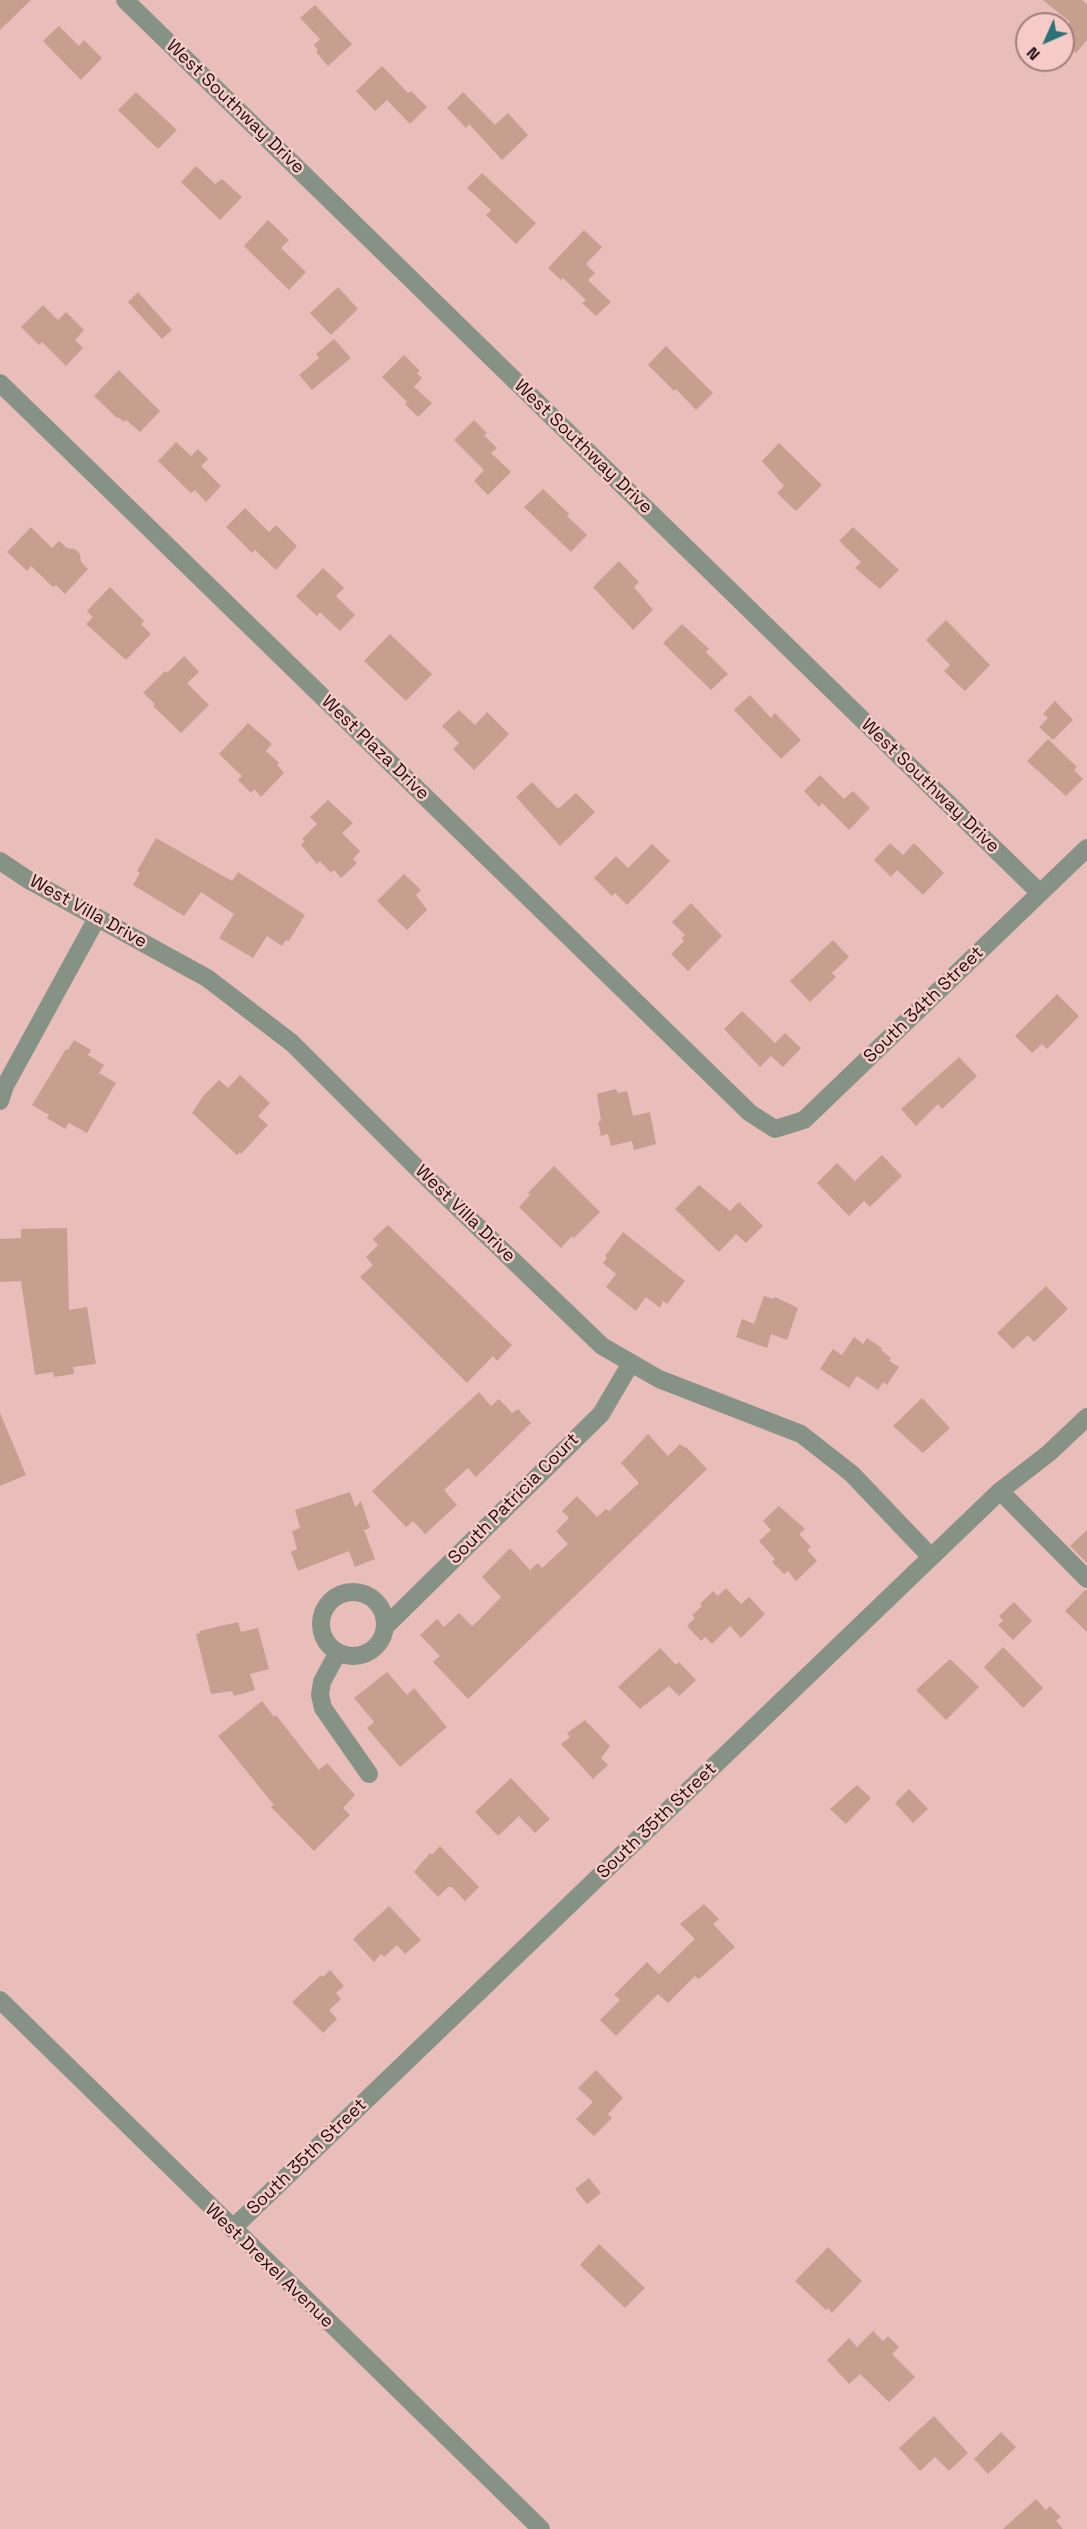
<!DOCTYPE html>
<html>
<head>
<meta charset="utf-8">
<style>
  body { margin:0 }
  #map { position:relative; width:1087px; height:2529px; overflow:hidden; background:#e9bdba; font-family:"Space Grotesk",sans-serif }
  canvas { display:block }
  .north { position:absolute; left:1015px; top:12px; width:60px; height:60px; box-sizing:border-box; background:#f6cac7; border:2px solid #9f7f7d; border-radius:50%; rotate:225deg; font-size:16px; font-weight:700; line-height:24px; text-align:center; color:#1c0e0d }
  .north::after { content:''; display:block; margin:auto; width:21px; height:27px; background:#287278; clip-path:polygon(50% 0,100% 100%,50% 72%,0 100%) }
</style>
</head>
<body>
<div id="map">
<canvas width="1087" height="2529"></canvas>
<div class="north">N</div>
</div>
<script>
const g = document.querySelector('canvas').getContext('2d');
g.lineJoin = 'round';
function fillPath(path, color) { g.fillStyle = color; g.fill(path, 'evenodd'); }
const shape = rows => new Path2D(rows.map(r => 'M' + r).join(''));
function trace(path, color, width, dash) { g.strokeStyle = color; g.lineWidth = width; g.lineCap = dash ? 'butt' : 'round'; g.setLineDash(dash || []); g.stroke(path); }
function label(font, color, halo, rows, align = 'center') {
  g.font = font + ' "Space Grotesk",sans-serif'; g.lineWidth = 5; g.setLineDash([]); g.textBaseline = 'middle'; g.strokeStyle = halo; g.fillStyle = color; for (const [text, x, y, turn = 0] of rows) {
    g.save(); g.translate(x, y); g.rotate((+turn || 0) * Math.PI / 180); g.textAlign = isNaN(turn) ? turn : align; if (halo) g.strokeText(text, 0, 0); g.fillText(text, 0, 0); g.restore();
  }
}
fillPath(shape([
  [0,0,31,0,0,30],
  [1043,0,1082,0,1087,4,1087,40,1076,53,1063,42,1063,30,1070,22],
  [315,5,352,44,328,66,316,52,318,50,314,45,320,39,300,18],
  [59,26,79,46,84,40,102,58,81,80,43,41],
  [382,66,408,93,411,91,427,107,410,124,387,100,375,111,356,91],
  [136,92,177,130,158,149,118,110],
  [463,92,495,125,508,113,528,135,502,160,469,124,466,128,447,108],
  [196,166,215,184,222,179,242,197,220,220,181,182],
  [482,173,536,223,516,244,486,215,491,210,467,188],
  [268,220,289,240,281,248,306,272,289,290,244,246],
  [584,230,602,247,586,264,595,273,588,280,611,302,596,316,582,303,586,300,563,278,561,280,548,268],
  [338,287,358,309,331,335,310,313],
  [138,292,172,330,162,339,128,302],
  [43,305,58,320,66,312,84,330,75,340,83,348,66,366,42,342,39,345,21,327],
  [334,339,351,358,312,390,299,375,319,358,316,354],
  [666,346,713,393,696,410,676,389,674,391,648,365],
  [404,355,420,371,417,373,422,378,414,387,432,403,418,417,405,404,407,402,382,377],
  [119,370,160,411,140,432,126,420,124,422,118,417,117,418,94,396],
  [474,420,487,433,484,435,497,448,491,453,511,472,488,495,474,481,484,470,454,440],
  [176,442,191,456,198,449,208,459,201,466,221,486,206,502,195,490,191,493,158,461],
  [779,443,822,485,796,511,777,493,784,486,762,461],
  [543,489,569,514,567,516,587,535,571,552,524,507],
  [245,508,269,532,276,525,297,546,276,570,255,550,252,553,226,527],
  [31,527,52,548,59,541,67,548,75,549,80,554,81,562,88,569,65,594,56,585,53,587,31,566,27,571,7,552],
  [853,527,899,570,880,589,855,568,861,562,839,541],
  [619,561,639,582,634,587,653,610,633,630,593,587],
  [323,568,344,588,336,596,355,615,340,631,320,612,317,616,296,596],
  [110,587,144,621,141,624,151,634,126,660,86,624,93,617,87,611],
  [946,620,990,665,965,691,944,671,950,665,926,640],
  [682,624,709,649,706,652,728,674,711,690,663,643],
  [390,634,432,674,406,701,364,661],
  [184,656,199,672,187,683,209,705,181,733,153,706,155,704,143,693,165,671,167,673],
  [750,695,771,718,775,713,801,740,781,759,734,710],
  [1055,701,1073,720,1053,740,1039,727,1048,718,1043,714],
  [459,710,475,725,487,712,509,734,474,770,453,749,459,743,442,726],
  [248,723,272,744,266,751,279,763,277,765,284,773,261,797,254,789,251,793,238,780,242,776,219,754],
  [1048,739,1077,767,1074,770,1083,779,1066,796,1027,761],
  [820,775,844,799,853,791,870,808,849,830,822,803,819,807,804,791],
  [532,782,558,809,576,793,595,812,560,846,516,797],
  [328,800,353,823,342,833,360,851,353,859,357,863,341,878,334,870,331,873,320,861,317,864,301,845,305,841,302,839,317,824,310,817],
  [156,838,232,881,238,872,305,915,289,941,286,940,282,946,267,936,253,958,219,938,234,914,201,892,184,916,133,885,140,873,137,871],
  [890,843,903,855,914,843,944,873,923,895,897,870,891,877,874,860],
  [652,844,670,861,627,905,615,893,612,896,594,878,616,856,628,868],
  [404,874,421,890,416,895,427,910,407,930,377,901],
  [691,903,722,936,688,971,671,954,684,941,682,938,685,935,672,922],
  [833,940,849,957,832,973,836,977,810,1002,790,981],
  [1057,994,1079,1016,1047,1049,1042,1044,1032,1053,1015,1036],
  [742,1011,775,1043,785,1033,801,1048,783,1067,771,1056,760,1067,724,1029],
  [74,1040,91,1050,88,1055,104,1065,99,1073,116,1083,87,1133,69,1123,65,1129,47,1118,49,1115,32,1105,66,1049,68,1050],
  [959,1057,977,1076,942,1109,938,1104,916,1126,901,1109],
  [240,1075,270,1103,258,1116,268,1125,241,1154,240,1152,237,1155,192,1113,204,1095,219,1080,228,1088],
  [616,1089,618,1093,627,1091,633,1116,650,1112,656,1144,634,1150,632,1141,611,1146,608,1134,601,1136,598,1122,601,1121,597,1094],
  [882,1155,902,1176,870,1207,864,1201,849,1216,817,1183,837,1163,855,1181],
  [554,1166,600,1212,574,1238,572,1236,561,1248,519,1207,530,1195,528,1193],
  [699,1185,730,1211,739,1202,763,1226,746,1243,736,1234,719,1252,675,1209],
  [388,1225,512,1345,497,1361,493,1356,467,1383,360,1277,373,1265,366,1257,378,1245,373,1239],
  [67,1228,69,1310,87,1307,96,1364,73,1367,74,1374,54,1377,53,1372,35,1375,21,1281,0,1282,0,1239,21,1238,21,1229],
  [623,1232,685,1281,667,1304,663,1301,660,1308,646,1297,636,1311,606,1287,616,1274,603,1263,607,1258,605,1256],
  [1046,1286,1068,1309,1034,1342,1028,1335,1013,1349,997,1333],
  [764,1296,774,1299,775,1297,798,1308,787,1340,771,1334,767,1348,736,1337,742,1319,754,1324],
  [854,1337,863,1344,867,1338,882,1348,881,1350,891,1358,889,1361,899,1367,887,1385,883,1382,878,1390,857,1376,849,1388,820,1369,833,1349,842,1355],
  [479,1392,491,1406,499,1399,512,1413,518,1409,531,1423,476,1477,468,1468,444,1490,457,1505,425,1534,413,1521,406,1527,372,1491],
  [922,1398,950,1428,923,1453,893,1426],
  [0,1413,26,1475,0,1486],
  [648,1434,668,1456,680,1444,685,1448,686,1447,707,1469,468,1699,433,1662,440,1656,420,1635,437,1619,444,1627,459,1613,472,1626,479,1620,501,1597,482,1577,510,1548,530,1570,538,1563,542,1568,568,1544,556,1531,569,1518,562,1511,577,1496,597,1517,606,1509,609,1511,639,1483,621,1463],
  [350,1492,355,1507,361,1501,370,1528,364,1530,375,1559,355,1567,349,1551,298,1571,291,1552,297,1549,292,1531,300,1528,295,1510],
  [779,1506,805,1529,799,1534,811,1547,807,1550,817,1561,796,1581,788,1571,784,1574,772,1562,775,1559,759,1541,771,1530,763,1521],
  [1087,1530,1087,1563,1070,1546],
  [726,1588,741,1604,749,1597,765,1614,741,1638,730,1626,712,1644,705,1637,701,1641,687,1626,695,1618,692,1615,702,1606,700,1604,713,1591,718,1596],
  [1085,1590,1087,1590,1087,1632,1065,1611],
  [1014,1602,1032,1621,1013,1640,998,1625,1003,1621,999,1616],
  [238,1622,241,1632,258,1628,269,1669,250,1674,255,1690,234,1696,232,1691,211,1694,196,1634,200,1633,199,1631],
  [1003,1647,1043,1688,1023,1708,984,1667],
  [660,1648,676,1665,679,1662,696,1680,679,1696,669,1686,640,1709,618,1687],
  [950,1659,979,1687,946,1720,916,1690],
  [387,1672,407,1695,414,1688,447,1727,400,1767,367,1728,374,1722,354,1698],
  [262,1701,274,1717,276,1715,319,1770,327,1763,355,1795,343,1808,350,1815,314,1851,271,1807,274,1805,218,1736],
  [585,1720,610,1746,601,1758,608,1765,593,1779,561,1744,570,1737,567,1733],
  [511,1778,550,1819,535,1833,519,1816,498,1836,475,1812],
  [857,1785,871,1798,846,1824,830,1809],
  [909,1789,928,1809,913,1823,895,1803],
  [440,1846,479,1887,465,1901,452,1887,448,1887,438,1897,414,1872,430,1853,432,1855],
  [704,1904,719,1919,713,1924,735,1947,699,1979,695,1976,668,2003,658,1994,616,2036,600,2020,620,2000,614,1995,647,1962,659,1974,695,1939,680,1924],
  [389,1906,421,1940,405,1954,397,1945,384,1957,381,1954,374,1962,353,1939],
  [330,1970,344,1986,336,1993,341,1999,329,2010,337,2019,323,2033,292,2002,321,1975,323,1977],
  [596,2070,623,2098,608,2114,612,2118,594,2136,576,2119,593,2102,578,2088],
  [589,2178,601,2193,587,2204,575,2189],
  [599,2244,645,2288,625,2308,580,2265],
  [828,2247,862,2281,832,2313,828,2308,826,2310,795,2281],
  [873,2331,883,2341,888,2336,899,2347,892,2354,915,2377,889,2402,860,2374,849,2384,827,2360,849,2338,857,2347],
  [934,2416,968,2453,949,2471,935,2457,920,2471,899,2448],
  [1001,2432,1016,2447,988,2474,974,2459],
  [1036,2499,1046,2510,1050,2506,1061,2517,1056,2521,1063,2529,1003,2529]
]), '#c69f8f');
trace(shape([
  [125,0,1040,893],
  [0,383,750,1113,775,1129,804,1120,1087,848],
  [0,861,27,879,207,978,292,1043,425,1176,602,1346,659,1379,801,1434,852,1474,931,1557],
  [0,1101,5,1086,97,918],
  [1000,1491,1087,1579],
  '321 1624a32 32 0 1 1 64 0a32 32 0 1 1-64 0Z',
  [385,1627,601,1414,631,1363],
  [338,1652,322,1682,320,1695,323,1708,369,1774],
  [0,2000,541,2529],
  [232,2229,1000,1491,1049,1453,1087,1417]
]), '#869285', 18);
label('18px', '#1c0e0d', '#f6cac7', [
  ["West Southway Drive",235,107,44],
  ["West Southway Drive",583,447,44],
  ["West Plaza Drive",375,748,44],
  ["West Southway Drive",930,786,44],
  ["West Villa Drive",88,912,29],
  ["South 34th Street",924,1005,-44],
  ["West Villa Drive",465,1214,44],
  ["South Patricia Court",514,1499,-45],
  ["South 35th Street",657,1821,-44],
  ["South 35th Street",307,2157,-44],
  ["West Drexel Avenue",269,2266,44]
]);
</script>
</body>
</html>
